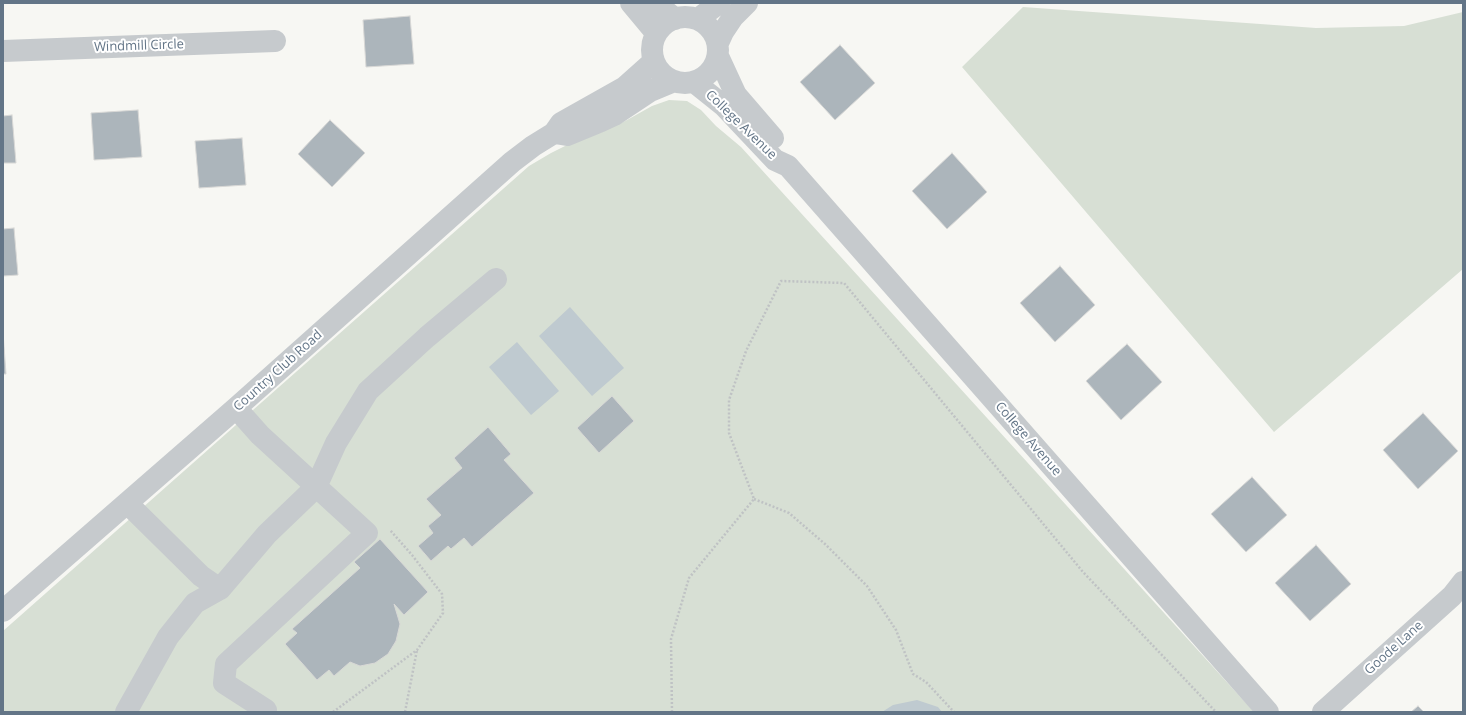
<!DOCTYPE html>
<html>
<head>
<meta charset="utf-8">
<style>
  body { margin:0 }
  #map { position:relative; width:1466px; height:715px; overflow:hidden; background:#f7f7f3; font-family:"Open Sans",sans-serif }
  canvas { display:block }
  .frame { position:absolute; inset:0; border:4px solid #637587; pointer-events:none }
</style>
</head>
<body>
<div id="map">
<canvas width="1466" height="715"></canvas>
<div class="frame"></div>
</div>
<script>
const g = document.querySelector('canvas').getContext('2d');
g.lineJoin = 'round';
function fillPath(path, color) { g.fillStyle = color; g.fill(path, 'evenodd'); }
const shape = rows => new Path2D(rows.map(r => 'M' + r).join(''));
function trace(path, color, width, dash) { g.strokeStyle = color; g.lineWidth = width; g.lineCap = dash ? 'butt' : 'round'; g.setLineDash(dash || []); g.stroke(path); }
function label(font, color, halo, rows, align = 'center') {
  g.font = font + ' "Open Sans",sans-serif'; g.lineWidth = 4; g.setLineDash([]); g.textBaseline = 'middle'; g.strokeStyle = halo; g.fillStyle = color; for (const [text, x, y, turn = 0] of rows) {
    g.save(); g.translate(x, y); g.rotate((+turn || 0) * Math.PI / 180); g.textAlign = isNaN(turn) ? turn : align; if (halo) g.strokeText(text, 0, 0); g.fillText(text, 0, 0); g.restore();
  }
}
fillPath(shape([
  [1023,7,1316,28,1404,26,1463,12,1463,269,1274,432,962,67],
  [669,100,687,101,701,110,716,126,741,147,1254,712,3,712,3,631,529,166,551,153,575,141,602,132,627,120,652,106]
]), '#d7dfd4');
fillPath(shape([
  [570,307,624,368,592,396,539,336],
  [517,342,559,391,531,415,489,367],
  [917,700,938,707,942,712,882,712,893,705]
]), '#bfcad0');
const building = shape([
  [410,16,414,64,366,67,363,20,410,16],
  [840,45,875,83,835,120,800,82,840,45],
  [138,110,142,157,94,160,91,113,138,110],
  [12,115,16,163,3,163,3,116,12,115],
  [330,120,365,153,332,187,298,154,330,120],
  [242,138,246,185,199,188,195,141,242,138],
  [952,153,987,192,947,229,912,191,952,153],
  [14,228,18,275,3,276,3,229,14,228],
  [1060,266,1095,305,1055,342,1020,303,1060,266],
  [3,332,6,374,3,374,3,332],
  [1127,344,1162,382,1121,420,1086,381,1127,344],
  [612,396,634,421,599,453,577,428,612,396],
  [1423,413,1458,451,1418,489,1383,450,1423,413],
  [488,427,511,454,504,460,534,493,472,547,464,538,451,549,448,546,431,561,418,546,433,533,428,526,441,515,426,499,462,468,454,458,488,427],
  [1252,477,1287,515,1246,552,1211,514,1252,477],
  [380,539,428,592,404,615,394,604,400,624,396,641,388,654,375,663,360,666,350,662,334,676,329,670,317,680,285,644,297,633,292,629,360,568,354,562,380,539],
  [1316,545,1351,584,1310,621,1275,583,1316,545],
  [1418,706,1424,712,1411,712,1418,706]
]);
fillPath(building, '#acb5bb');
trace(building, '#d8d8d6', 1);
trace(shape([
  [754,499,789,513,825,544,867,586,896,630,913,674,926,682,954,712],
  [333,712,417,650,443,613,442,594,412,555,390,530],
  [405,712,417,650],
  [672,712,671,639,689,578,754,499,729,433,729,400,746,351,781,281,844,283,1083,572,1216,712]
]), '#bfc2c4', 2.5, [2, 2]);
trace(shape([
  [631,3,656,33],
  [656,3,675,19],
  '652 50a33 33 0 1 1 66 0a33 33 0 1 1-66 0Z',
  [698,19,719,3],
  [718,43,723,32,733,17,747,3],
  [3,51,275,41],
  [718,56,736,95,773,138],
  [694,82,724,106,775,160,788,166,1268,712],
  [555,133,567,135,601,121,614,115,650,91,674,81],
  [236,408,260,435,367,533,226,664,224,683,266,710,265,712],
  [127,503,201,576,220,589],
  [3,611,236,408,512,162,533,146,554,133,561,123,625,87,653,62],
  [126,712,168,637,195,603,220,589,267,534,316,487,336,443,368,391,427,337,496,279],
  [1323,712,1452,596,1463,582]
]), '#c6cacd', 22);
label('13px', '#637587', '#fff', [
  ["Windmill Circle",139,46,-2],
  ["College Avenue",741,125,44],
  ["Country Club Road",278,371,-42],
  ["College Avenue",1028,439,49],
  ["Goode Lane",1394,648,-42]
]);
</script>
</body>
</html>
